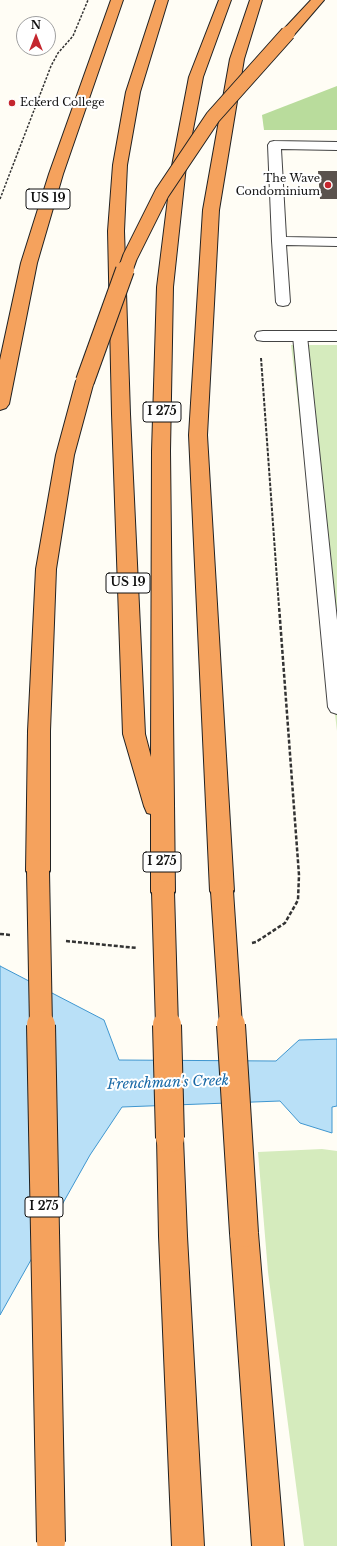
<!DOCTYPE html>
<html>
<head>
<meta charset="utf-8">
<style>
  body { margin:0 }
  #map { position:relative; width:337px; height:1546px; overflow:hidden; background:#fffdf5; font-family:"Libre Baskerville",serif }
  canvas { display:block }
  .north { position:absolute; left:16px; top:16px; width:40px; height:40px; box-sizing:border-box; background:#fff; border:1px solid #a0a0a0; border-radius:50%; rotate:0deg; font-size:11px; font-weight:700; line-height:16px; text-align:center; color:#111 }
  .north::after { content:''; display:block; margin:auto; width:14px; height:18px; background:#c4262e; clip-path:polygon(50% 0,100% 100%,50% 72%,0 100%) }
</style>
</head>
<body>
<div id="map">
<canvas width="337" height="1546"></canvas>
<div class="north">N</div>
</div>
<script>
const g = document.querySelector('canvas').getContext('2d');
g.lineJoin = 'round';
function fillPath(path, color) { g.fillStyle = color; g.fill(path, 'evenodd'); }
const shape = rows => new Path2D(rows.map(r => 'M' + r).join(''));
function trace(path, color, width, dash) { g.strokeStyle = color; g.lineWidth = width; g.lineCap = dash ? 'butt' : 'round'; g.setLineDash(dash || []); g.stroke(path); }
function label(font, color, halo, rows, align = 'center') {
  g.font = font + ' "Libre Baskerville",serif'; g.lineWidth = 4; g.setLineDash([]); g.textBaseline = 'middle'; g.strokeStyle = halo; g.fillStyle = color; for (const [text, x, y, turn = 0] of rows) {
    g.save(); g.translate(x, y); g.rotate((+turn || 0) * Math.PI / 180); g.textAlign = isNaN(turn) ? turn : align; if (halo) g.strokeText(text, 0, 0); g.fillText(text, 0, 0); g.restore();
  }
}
fillPath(shape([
  [291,345,337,345,337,731],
  [322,1149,337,1151,337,1546,304,1546,268,1272,258,1152]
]), '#d5ebbd');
fillPath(shape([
  [337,86,337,130,264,130,262,115]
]), '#b9dc9c');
const water = shape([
  [0,966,104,1020,119,1060,276,1061,299,1040,337,1039,337,1106,332,1107,332,1133,300,1123,280,1101,122,1107,90,1155,0,1315,0,966]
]);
fillPath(water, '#b9e0f7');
trace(water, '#3f96cf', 1);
fillPath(shape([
  [318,171,337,171,337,199,320,199]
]), '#5a524d');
const service = shape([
  [274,141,337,142,337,150,281,149,286,237,337,238,337,246,286,245,290,302,288,305,283,306,278,305,276,302,272,241,268,145,270,142,274,141],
  [300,331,305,333,307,336,337,620,337,714,331,712,328,707,293,336,295,333,300,331]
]);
const minor = shape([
  [263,331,337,331,337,341,263,341,257,340,255,336,257,332,263,331]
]);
const motorway = shape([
  [111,0,123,0,63,174,37,263,9,404,6,408,0,410,0,360,21,263,49,174,111,0],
  [156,0,168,0,140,92,127,165,124,231,130,414,145,734,151,757,152,451,157,287,172,166,189,77,219,0,231,0,203,77,186,166,173,287,170,451,175,892,171,899,163,902,155,899,151,892,151,814,147,813,144,806,123,734,112,414,108,231,113,165,126,92,156,0],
  [250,0,262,0,244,59,219,210,207,435,234,891,230,898,222,901,214,898,210,891,189,435,203,210,230,59,250,0],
  [311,0,324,0,293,36,283,36,281,33,283,30,311,0],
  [85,375,91,377,94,381,74,455,56,569,50,731,50,871,46,878,38,881,30,878,26,871,28,731,36,569,56,455,76,381,79,377,85,375],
  [170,1125,179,1129,183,1138,187,1236,204,1546,172,1546,159,1236,157,1138,161,1129,170,1125],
  [244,1219,254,1223,258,1233,284,1546,252,1546,230,1233,234,1223,244,1219]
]);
trace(service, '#444', 2);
trace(minor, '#444', 2);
trace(motorway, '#222', 2);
trace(shape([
  [0,199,51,66,58,53,73,36,88,0]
]), '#333', 1.5, [2.5, 1.5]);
trace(shape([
  [261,358,279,607]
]), '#333', 2, [3.5, 1.5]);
trace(shape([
  [0,934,11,935],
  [66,941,137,948],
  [252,943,256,942,285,923,298,900,299,875,279,606]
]), '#333', 2.5, [4, 2]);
fillPath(service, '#fff');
fillPath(minor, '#fff');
fillPath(motorway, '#f5a25d');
const motorwayBridgeFar3 = shape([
  [125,271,130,257,162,193,213,117,288,33]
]);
const motorwayBridgeFar2 = shape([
  [85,381,125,270]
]);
const motorwayBridgeFar1 = shape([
  [38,871,41,1026],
  [222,891,231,1026],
  [163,892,167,1026]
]);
const motorwayBridge = shape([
  [41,1025,51,1542],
  [167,1025,170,1138],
  [231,1025,244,1233]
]);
trace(motorwayBridgeFar3, '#222', 16, []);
trace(motorwayBridgeFar2, '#222', 20, []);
trace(motorwayBridgeFar1, '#222', 24, []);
trace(motorwayBridge, '#222', 30, []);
trace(motorwayBridgeFar3, '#f5a25d', 14);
trace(motorwayBridgeFar2, '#f5a25d', 18);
trace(motorwayBridgeFar1, '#f5a25d', 22);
trace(motorwayBridge, '#f5a25d', 28);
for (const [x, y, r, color] of [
  [12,103,4,"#c4262e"],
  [328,185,4,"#c4262e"]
]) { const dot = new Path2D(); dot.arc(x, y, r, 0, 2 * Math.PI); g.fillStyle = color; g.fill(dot); trace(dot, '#fff', 1.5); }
label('11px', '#111', '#fff', [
  ["Eckerd College",20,103],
  ["The Wave",320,179,"right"],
  ["Condominium",320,192,"right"]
], 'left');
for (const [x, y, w] of [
  [48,199,44],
  [162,412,38],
  [128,583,44],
  [162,862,38],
  [44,1207,38]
]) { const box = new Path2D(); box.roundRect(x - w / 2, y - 10, w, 20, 3); g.fillStyle = '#fff'; g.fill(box); trace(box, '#111', 1); }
label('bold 12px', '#111', null, [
  ["US 19",48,199],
  ["I 275",162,412],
  ["US 19",128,583],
  ["I 275",162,862],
  ["I 275",44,1207]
]);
label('italic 14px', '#1768a6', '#fff', [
  ["Frenchman's Creek",168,1083,-2]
]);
</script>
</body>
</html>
